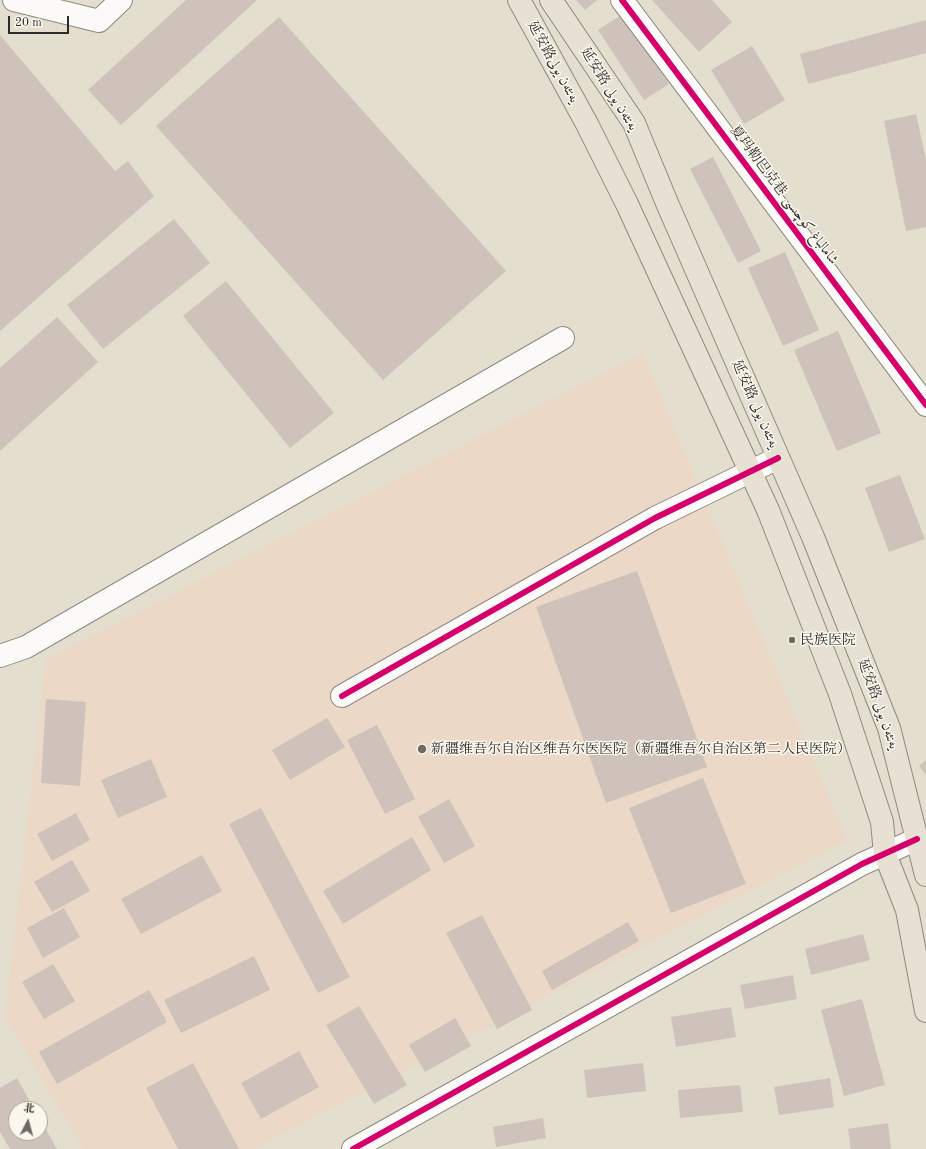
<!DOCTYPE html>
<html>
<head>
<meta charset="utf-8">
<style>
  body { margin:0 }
  #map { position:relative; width:926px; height:1149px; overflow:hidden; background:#e3decd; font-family:"Old Standard TT","Noto Serif SC",serif }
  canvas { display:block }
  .north { position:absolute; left:8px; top:1101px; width:40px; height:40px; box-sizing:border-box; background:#fbf7ec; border:1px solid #a8a59f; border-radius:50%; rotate:6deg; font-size:11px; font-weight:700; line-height:16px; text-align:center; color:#2b2b2b }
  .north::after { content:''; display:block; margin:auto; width:14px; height:18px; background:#6b6a64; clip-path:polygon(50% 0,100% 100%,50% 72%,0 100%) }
  .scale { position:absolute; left:8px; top:16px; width:61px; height:18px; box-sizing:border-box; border:2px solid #2b2b2b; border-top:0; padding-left:5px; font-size:12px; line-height:14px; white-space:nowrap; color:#2b2b2b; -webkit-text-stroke:3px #fbf7ec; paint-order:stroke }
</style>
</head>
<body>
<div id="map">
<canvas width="926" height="1149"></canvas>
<div class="north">北</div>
<div class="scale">20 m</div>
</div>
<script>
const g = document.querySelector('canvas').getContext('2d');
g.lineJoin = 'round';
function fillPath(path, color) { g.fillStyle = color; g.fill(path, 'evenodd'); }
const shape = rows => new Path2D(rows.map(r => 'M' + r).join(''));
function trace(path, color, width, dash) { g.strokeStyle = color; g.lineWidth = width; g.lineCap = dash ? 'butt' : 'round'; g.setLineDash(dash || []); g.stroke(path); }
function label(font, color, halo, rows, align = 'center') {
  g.font = font + ' "Old Standard TT",Amiri,"Noto Serif SC",serif'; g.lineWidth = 3; g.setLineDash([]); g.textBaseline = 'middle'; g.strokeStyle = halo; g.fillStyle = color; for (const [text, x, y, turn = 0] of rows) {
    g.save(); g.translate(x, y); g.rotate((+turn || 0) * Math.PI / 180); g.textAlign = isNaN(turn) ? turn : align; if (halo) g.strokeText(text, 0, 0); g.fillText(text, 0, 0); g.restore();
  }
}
fillPath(shape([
  [643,353,847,840,253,1149,83,1149,5,1017,46,659]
]), '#ecd8c6');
fillPath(shape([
  [186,0,257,0,121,125,88,90],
  [576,0,597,0,585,10],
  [652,0,712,0,732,22,699,52],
  [623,14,669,84,644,100,598,30],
  [279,17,506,271,383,380,156,126],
  [926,20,926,53,808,84,800,54],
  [0,35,115,171,128,161,154,196,0,331],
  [752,46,785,100,744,124,711,70],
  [916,114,926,160,926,227,906,231,884,121],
  [713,157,761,251,738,263,690,169],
  [174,219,210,263,103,349,67,305],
  [785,252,819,330,783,346,748,268],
  [226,281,334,413,290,448,183,316],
  [57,317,98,362,0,451,0,368],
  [838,331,881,433,837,451,794,350],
  [900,475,925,539,889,552,865,488],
  [637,571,707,767,606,803,536,607],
  [46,699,86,702,80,786,41,783],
  [327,718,345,747,290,780,272,750],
  [377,725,415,799,385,814,347,740],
  [151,759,167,797,118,818,101,780],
  [926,760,926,775,919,766],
  [703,778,746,884,671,913,629,808],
  [449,799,475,846,444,863,418,817],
  [261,808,350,977,318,993,229,824],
  [76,813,90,840,52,861,37,834],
  [412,837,431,870,343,924,323,891],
  [202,855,222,891,141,934,121,899],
  [72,860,90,891,52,912,34,882],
  [64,908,80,937,43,958,27,928],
  [482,915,532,1010,497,1029,446,933],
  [628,922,639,941,552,990,542,971],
  [863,934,870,960,811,975,805,949],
  [254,956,270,990,181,1033,164,1000],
  [53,964,75,1001,44,1019,22,982],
  [793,975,797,999,745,1009,740,985],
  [149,990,167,1022,57,1084,39,1052],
  [862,999,885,1085,844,1096,821,1010],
  [359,1006,407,1085,374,1104,326,1025],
  [731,1007,736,1037,676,1047,671,1017],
  [455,1018,471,1046,425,1072,409,1045],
  [299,1051,319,1087,261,1119,241,1083],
  [193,1063,239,1149,178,1149,146,1088],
  [643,1063,646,1091,587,1098,584,1070],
  [17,1078,34,1109,16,1109,16,1133,40,1133,40,1119,57,1149,10,1149,0,1132,0,1088],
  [830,1078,834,1107,779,1115,774,1087],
  [740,1085,743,1112,680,1118,678,1090],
  [543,1118,546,1138,496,1147,493,1127],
  [888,1123,891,1149,851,1149,848,1129]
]), '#cfc2ba');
const minor = shape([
  [14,0,99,21,121,0],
  [622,0,926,405],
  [0,656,26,647,563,338],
  [342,696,655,518,778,458],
  [353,1149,862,864,917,839]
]);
const major = shape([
  [519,0,587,124,627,204,768,510,840,694,882,822,885,854,907,910,926,1011],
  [551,0,634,123,667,203,813,537,889,728,926,875]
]);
trace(minor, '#8d8a82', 24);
trace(major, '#8d8a82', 24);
trace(minor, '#fbfaf8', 22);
trace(major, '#e7e1d4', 22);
trace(shape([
  [622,0,926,405],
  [342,696,655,518,778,458],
  [353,1149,862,864,917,839]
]), '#d6006c', 6);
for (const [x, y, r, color] of [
  [792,640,4,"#6b6a64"],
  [422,749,5,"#6b6a64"]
]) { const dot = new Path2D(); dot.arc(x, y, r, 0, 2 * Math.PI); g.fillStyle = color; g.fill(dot); trace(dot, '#fbf7ec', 1.5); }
label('14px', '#2b2b2b', '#fbf7ec', [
  ["延安路يەنئەن يولى",553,62,61],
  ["延安路 يەنئەن يولى",609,89,58],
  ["夏玛勒巴克巷 شامالباغ كوچىسى",784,195,53],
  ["延安路 يەنئەن يولى",755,404,66],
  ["延安路 يەنئەن يولى",878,704,70]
]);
label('14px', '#2b2b2b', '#fbf7ec', [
  ["民族医院",800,640],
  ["新疆维吾尔自治区维吾尔医医院（新疆维吾尔自治区第二人民医院）",431,749]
], 'left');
</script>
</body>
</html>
